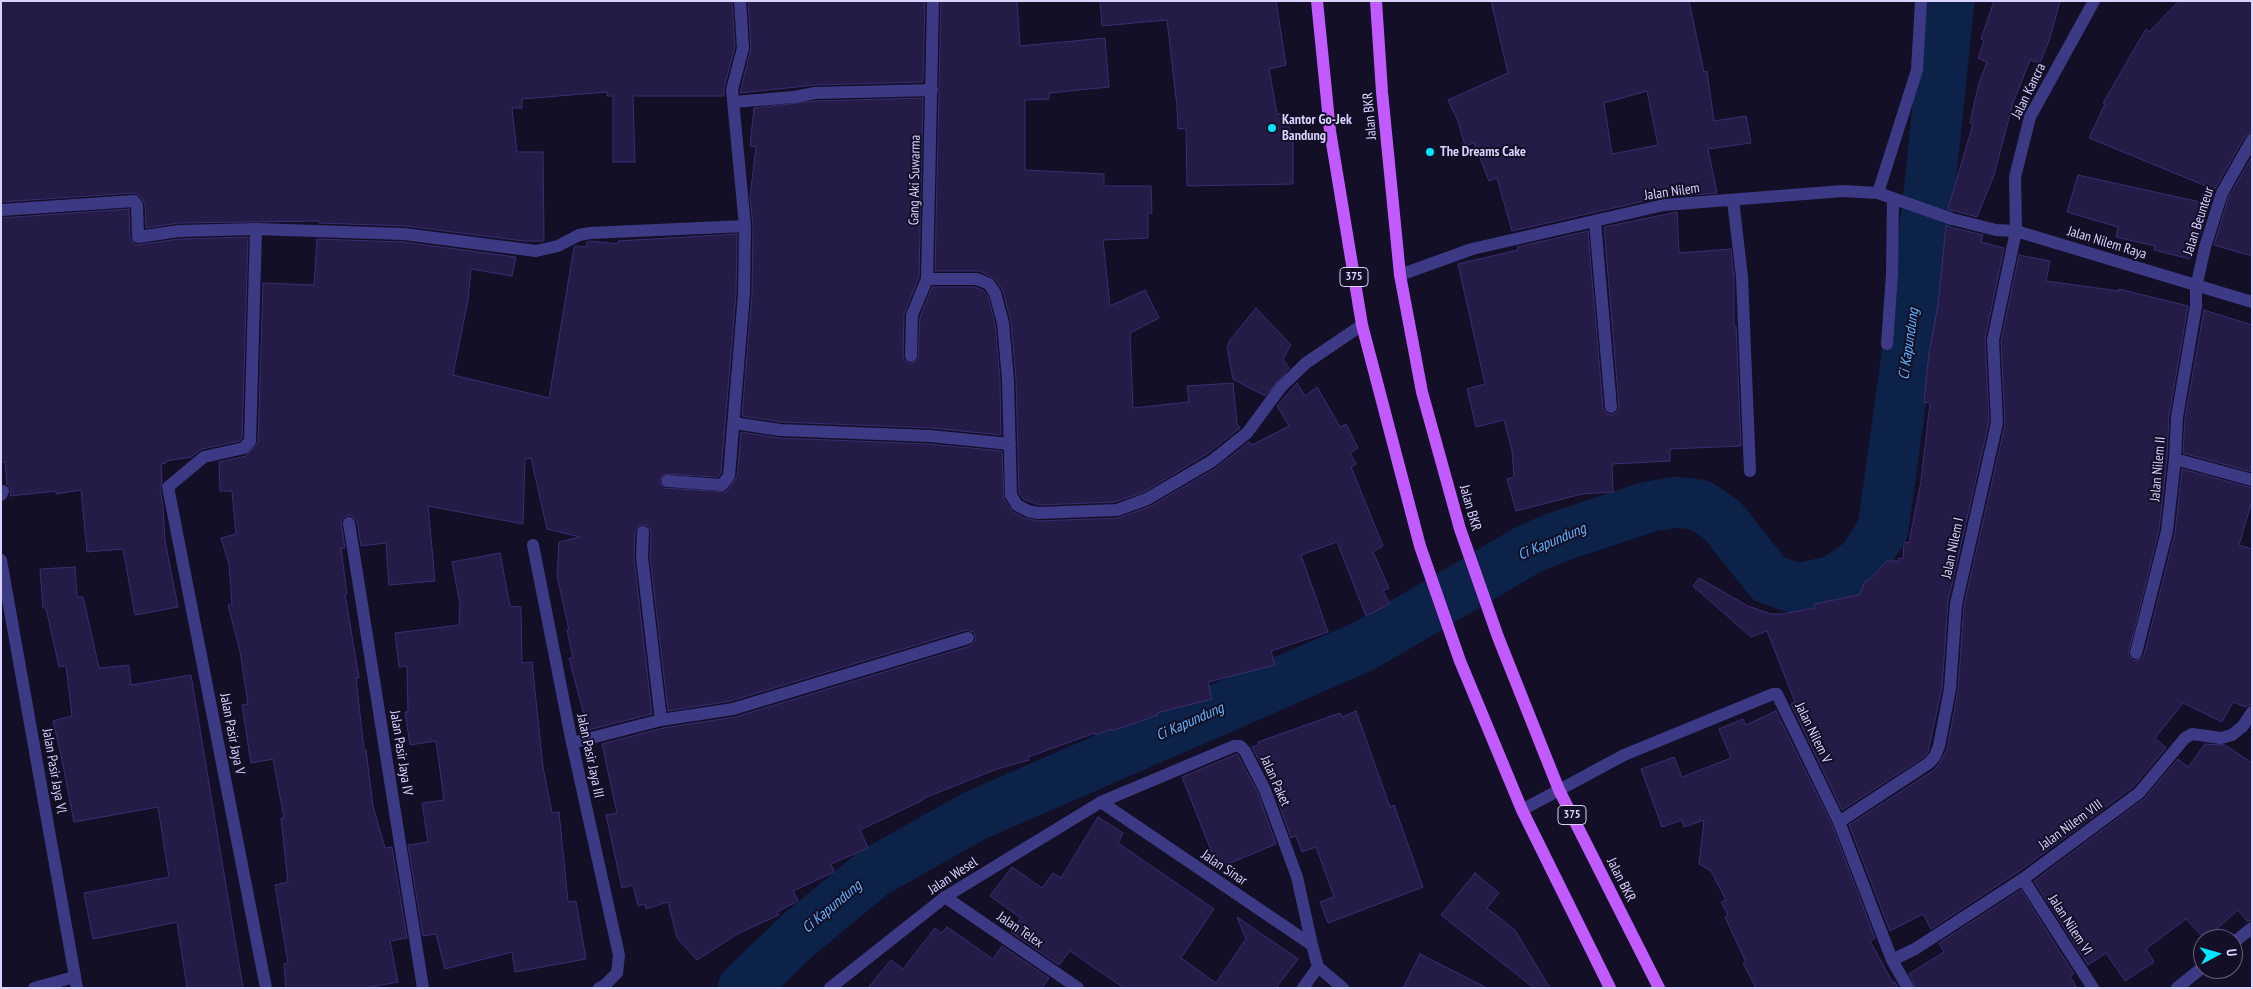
<!DOCTYPE html>
<html>
<head>
<meta charset="utf-8">
<style>
  body { margin:0 }
  #map { position:relative; width:2253px; height:989px; overflow:hidden; background:#130f26; font-family:"PT Sans Narrow",sans-serif }
  canvas { display:block }
  .frame { position:absolute; inset:0; border:2px solid #d9d4ff; pointer-events:none }
  .north { position:absolute; left:2193px; top:929px; width:50px; height:50px; box-sizing:border-box; background:#130f26; border:1px solid #625e7d; border-radius:50%; rotate:84deg; font-size:14px; font-weight:700; line-height:20px; text-align:center; color:#d9d4ff }
  .north::after { content:''; display:block; margin:auto; width:18px; height:22px; background:#00e5ff; clip-path:polygon(50% 0,100% 100%,50% 72%,0 100%) }
</style>
</head>
<body>
<div id="map">
<canvas width="2253" height="989"></canvas>
<div class="frame"></div>
<div class="north">U</div>
</div>
<script>
const g = document.querySelector('canvas').getContext('2d');
g.lineJoin = 'round';
const shape = rows => new Path2D(rows.map(r => 'M' + r).join(''));
function trace(path, color, width, dash) { g.strokeStyle = color; g.lineWidth = width; g.lineCap = dash ? 'butt' : 'round'; g.setLineDash(dash || []); g.stroke(path); }
function fillPath(path, color) { g.fillStyle = color; g.fill(path, 'evenodd'); }
function label(font, color, halo, rows, align = 'center') {
  g.font = font + ' "PT Sans Narrow",sans-serif'; g.lineWidth = 4; g.setLineDash([]); g.textBaseline = 'middle'; g.strokeStyle = halo; g.fillStyle = color; for (const [text, x, y, turn = 0] of rows) {
    g.save(); g.translate(x, y); g.rotate((+turn || 0) * Math.PI / 180); g.textAlign = isNaN(turn) ? turn : align; if (halo) g.strokeText(text, 0, 0); g.fillText(text, 0, 0); g.restore();
  }
}
trace(shape([
  [743,988,797,936,873,873,974,816,1364,646,1529,549,1555,538,1648,507,1676,502,1700,505,1722,520,1769,579,1798,589,1834,581,1863,561,1883,529,1928,203,1949,1]
]), '#0c2248', 51);
const building = shape([
  [1,1,732,1,735,47,724,88,724,96,633,96,635,162,613,162,613,96,607,96,607,92,522,99,522,108,512,108,517,152,543,152,544,241,524,241,405,226,319,223,319,221,179,223,146,228,145,204,140,196,134,193,1,202,1,1],
  [748,1,925,1,923,82,815,85,740,93,751,48,748,1],
  [941,1,1017,1,1020,46,1105,38,1109,87,1049,93,1049,99,1025,100,1025,170,1104,174,1104,186,1151,186,1152,213,1148,213,1148,238,1103,240,1110,306,1145,290,1159,318,1130,333,1133,408,1189,402,1187,386,1233,383,1237,424,1240,428,1207,454,1144,492,1115,502,1039,505,1023,499,1019,493,1016,379,1011,322,1003,291,995,279,980,271,935,271,941,1],
  [1100,1,1276,1,1286,65,1269,69,1277,114,1285,113,1293,140,1293,184,1187,186,1186,128,1178,129,1177,106,1167,20,1102,26,1100,1],
  [1491,1,1689,1,1704,72,1707,71,1714,121,1746,116,1751,143,1708,149,1717,193,1662,197,1512,231,1497,178,1489,181,1474,143,1465,146,1458,121,1448,100,1508,73,1491,1],
  [1647,91,1658,145,1612,154,1604,103,1647,91],
  [1994,1,2060,1,2050,38,2040,63,2030,60,2013,103,1994,175,1977,217,1948,209,1973,124,1970,123,1979,83,1987,62,1978,58,1984,41,1981,39,1994,1],
  [2179,1,2252,1,2252,132,2245,136,2215,189,2198,241,2196,240,2190,259,2154,250,2155,246,2116,237,2118,227,2067,212,2078,175,2200,202,2206,186,2089,138,2105,104,2103,103,2146,29,2149,32,2179,1],
  [923,98,919,277,904,314,903,356,904,360,910,364,918,360,920,317,932,287,975,287,984,291,988,296,995,324,1000,380,1001,435,931,428,781,422,742,416,752,294,753,226,750,197,756,147,750,146,754,108,816,101,923,98],
  [2252,157,2252,256,2214,245,2229,196,2252,157],
  [129,209,130,238,135,245,180,239,248,237,242,438,240,441,202,449,191,457,166,461,166,463,161,464,162,481,160,488,163,506,165,541,178,607,135,615,123,549,87,552,81,490,56,494,56,491,10,496,11,490,7,484,5,462,1,462,1,218,129,209],
  [1677,212,1679,253,1731,249,1734,278,1734,326,1736,326,1741,446,1670,449,1670,461,1612,464,1613,492,1582,494,1516,511,1507,479,1514,477,1512,450,1504,420,1476,427,1467,389,1485,384,1458,264,1518,250,1517,247,1588,231,1603,408,1607,414,1612,415,1618,411,1619,406,1604,227,1677,212],
  [1946,226,1983,235,1981,242,2004,248,1985,339,1989,422,1948,602,1942,688,1928,752,1924,757,1842,810,1791,704,1795,702,1767,631,1751,637,1693,586,1699,578,1748,606,1771,614,1782,614,1815,608,1814,604,1859,595,1866,580,1869,580,1887,561,1898,561,1899,558,1903,559,1904,542,1909,543,1921,481,1930,403,1924,402,1929,353,1938,305,1946,226],
  [737,234,736,294,721,473,718,477,664,474,659,481,663,488,726,492,737,477,741,432,780,438,929,444,1002,451,1004,499,1013,512,1024,518,1038,521,1118,518,1151,506,1216,468,1249,442,1252,445,1289,426,1277,406,1297,383,1305,396,1317,387,1340,427,1346,424,1358,448,1350,453,1356,464,1351,467,1383,546,1373,552,1389,588,1383,591,1390,604,1366,616,1337,542,1301,555,1328,632,1271,651,1275,665,1208,682,1212,699,1157,713,1158,715,1112,731,1111,729,1096,735,1095,733,1028,757,1029,760,997,769,922,799,923,800,860,830,868,848,831,864,834,872,793,891,798,901,777,912,779,915,739,933,697,960,677,938,668,902,646,909,645,904,638,906,633,885,622,888,606,815,617,813,602,744,663,728,735,717,970,646,976,640,974,632,966,630,731,701,668,711,650,557,651,532,647,525,640,525,635,531,634,558,652,714,588,730,569,658,573,658,567,630,569,630,557,576,559,542,580,537,547,529,531,458,525,459,523,524,428,506,435,581,389,585,386,543,361,546,357,521,352,516,347,515,341,521,345,548,341,548,347,594,345,594,359,678,356,678,364,750,366,750,373,806,385,848,392,847,407,938,390,941,398,982,365,988,286,988,284,964,288,963,275,885,288,882,281,818,284,818,273,759,251,763,242,705,248,704,240,651,228,605,232,604,229,564,221,538,236,534,232,491,220,491,219,462,246,456,258,442,263,283,314,285,317,239,403,242,516,257,512,276,471,269,468,300,453,375,549,398,574,247,576,246,586,247,587,242,591,241,618,244,618,241,737,234],
  [2019,255,2050,261,2046,281,2119,291,2119,289,2188,306,2169,416,2167,458,2159,530,2128,655,2134,661,2141,659,2144,655,2175,533,2182,469,2252,488,2252,501,2239,545,2252,549,2252,704,2245,707,2233,702,2222,722,2183,703,2155,738,2166,748,2133,787,2018,872,1931,929,1923,914,1890,931,1849,825,1934,770,1941,761,1947,749,1958,690,1964,605,2005,425,2001,341,2019,255],
  [1256,308,1291,345,1283,359,1289,368,1265,396,1233,379,1227,348,1230,340,1256,308],
  [2204,310,2252,325,2252,472,2183,453,2185,418,2204,310],
  [500,553,510,606,521,607,522,663,532,662,543,767,552,813,559,812,568,902,576,901,586,959,515,972,512,952,445,969,436,934,423,936,408,845,428,842,422,803,444,800,436,741,410,745,405,712,408,712,407,666,399,667,395,633,459,625,460,604,452,562,500,553],
  [75,567,77,597,83,597,99,668,129,665,131,685,191,675,243,988,187,988,177,922,93,939,84,893,169,877,158,807,74,822,61,755,53,721,72,716,66,666,59,667,46,608,43,608,40,569,75,567],
  [1356,711,1390,807,1394,805,1423,887,1328,923,1320,902,1334,897,1316,847,1302,852,1296,836,1291,838,1273,787,1252,747,1259,745,1258,742,1340,713,1342,717,1356,711],
  [1776,711,1832,825,1875,938,1870,941,1893,983,1895,982,1898,988,1756,988,1743,963,1746,962,1725,917,1728,915,1721,902,1726,900,1711,871,1699,864,1704,820,1684,827,1682,820,1662,827,1641,769,1674,757,1682,777,1731,758,1719,729,1743,719,1746,725,1776,711],
  [2205,744,2225,745,2252,763,2252,920,2247,921,2238,910,2205,939,2186,919,2146,949,2154,962,2125,981,2106,953,2088,965,2034,881,2144,799,2178,759,2188,767,2205,744],
  [1237,754,1258,793,1276,844,1218,868,1182,777,1237,754],
  [1098,817,1123,833,1118,843,1214,909,1181,958,1216,983,1246,939,1237,917,1298,959,1276,988,1124,988,1070,951,1059,965,1011,932,1021,918,990,896,1012,867,1042,888,1053,873,1061,878,1098,817],
  [1475,873,1499,893,1487,908,1515,930,1550,988,1534,988,1441,915,1475,873],
  [2021,890,2074,974,2070,976,2077,988,1916,988,1909,974,1944,952,1939,943,2021,890],
  [947,927,993,959,1002,946,1049,978,1042,988,868,988,891,960,903,969,935,928,941,933,947,927],
  [1420,954,1487,988,1403,988,1420,954]
]);
fillPath(building, '#241b47');
trace(building, '#3b2d73', 1);
trace(shape([
  [734,102,794,97,815,93,932,90],
  [1878,193,1917,70,1921,1],
  [1733,200,1742,277,1750,471],
  [1,210,134,201,137,205,138,237,179,231,256,229,404,234,536,251,558,246,579,235,590,233,745,226],
  [1595,222,1611,407],
  [256,229,250,441,244,448,204,457,168,487,266,988],
  [1400,275,1472,249,1664,205,1843,191,1878,193,1952,219,1996,230,2016,231,2252,302],
  [927,279,977,279,989,284,995,293,1003,323,1008,380,1011,495,1017,505,1028,511,1038,513,1117,510,1147,499,1212,461,1247,433,1281,387,1306,363,1362,325],
  [1887,344,1892,274,1893,198],
  [911,356,912,315,927,279,933,1],
  [734,423,780,430,930,436,1010,444],
  [2175,459,2252,480],
  [667,481,722,485,729,476,744,294,745,226,732,90,743,48,740,1],
  [1,495,3,491],
  [349,523,423,988],
  [643,532,642,557,661,720],
  [533,545,572,743,619,955,617,973,605,985,599,988],
  [1,560,77,988],
  [2136,653,2167,531,2175,459,2177,417,2196,306,2196,287,2205,247,2222,193,2252,140],
  [572,743,661,720,733,709,968,638],
  [1101,802,1312,945,1318,967],
  [1522,810,1624,755,1773,694,1777,694,1839,822,1892,960,1908,988],
  [1839,822,1929,763,1935,756,1939,746,1950,689,1956,604,1997,423,1993,340,2016,231],
  [2023,879,2093,988],
  [945,897,1078,988],
  [2233,943,2252,928],
  [1892,960,1915,949,2023,879,2139,793,2185,738,2192,734,2221,738,2232,735,2243,726,2252,712],
  [1318,967,1343,988],
  [34,988,74,977],
  [830,988,945,897,1101,802,1234,746,1240,746,1245,751,1265,790,1297,877,1312,945],
  [1303,988,1318,967],
  [2177,988,2203,967]
]), '#3d3a85', 12);
trace(shape([
  [2016,231,2015,177,2030,117,2094,1]
]), '#3d3a85', 12);
trace(shape([
  [1317,1,1330,131,1362,325,1420,546,1460,661,1522,810,1610,988],
  [1376,1,1382,92,1400,275,1422,392,1460,529,1498,637,1559,790,1659,988]
]), '#c25bff', 12);
for (const [x, y, r, color] of [
  [1272,128,5,"#00e5ff"],
  [1430,152,5,"#00e5ff"]
]) { const dot = new Path2D(); dot.arc(x, y, r, 0, 2 * Math.PI); g.fillStyle = color; g.fill(dot); trace(dot, '#130f26', 2); }
for (const [x, y, w] of [
  [1354,277,28],
  [1572,815,28]
]) { const box = new Path2D(); box.roundRect(x - w / 2, y - 9.5, w, 19, 4); g.fillStyle = '#130f26'; g.fill(box); trace(box, '#d9d4ff', 1); }
label('bold 12px', '#d9d4ff', null, [
  ["375",1354,277],
  ["375",1572,815]
]);
label('14px', '#d9d4ff', '#130f26', [
  ["Jalan Kancra",2029,91,-64],
  ["Jalan BKR",1370,116,-95],
  ["Gang Aki Suwarma",915,180,-89],
  ["Jalan Nilem",1672,192,-8],
  ["Jalan Beunteur",2199,221,-72],
  ["Jalan Nilem Raya",2107,243,17],
  ["Jalan Nilem II",2158,469,-85],
  ["Jalan BKR",1470,508,74],
  ["Jalan Nilem I",1953,548,-78],
  ["Jalan Nilem V",1813,733,64],
  ["Jalan Pasir Jaya V",232,734,79],
  ["Jalan Pasir Jaya IV",401,753,81],
  ["Jalan Pasir Jaya III",590,756,78],
  ["Jalan Pasir Jaya Vl",54,771,80],
  ["Jalan Paket",1275,781,66],
  ["Jalan Nilem VIII",2071,825,-36],
  ["Jalan Sinar",1224,868,34],
  ["Jalan Wesel",953,876,-33],
  ["Jalan BKR",1621,880,63],
  ["Jalan Nilem VI",2070,925,57],
  ["Jalan Telex",1020,930,34]
]);
label('bold 14px', '#d9d4ff', '#130f26', [
  ["Kantor Go-Jek",1282,120],
  ["Bandung",1282,136],
  ["The Dreams Cake",1440,152]
], 'left');
label('italic 15px', '#62b6ff', '#130f26', [
  ["Ci Kapundung",1909,344,-82],
  ["Ci Kapundung",1552,542,-23],
  ["Ci Kapundung",1190,722,-24],
  ["Ci Kapundung",832,907,-40]
]);
</script>
</body>
</html>
